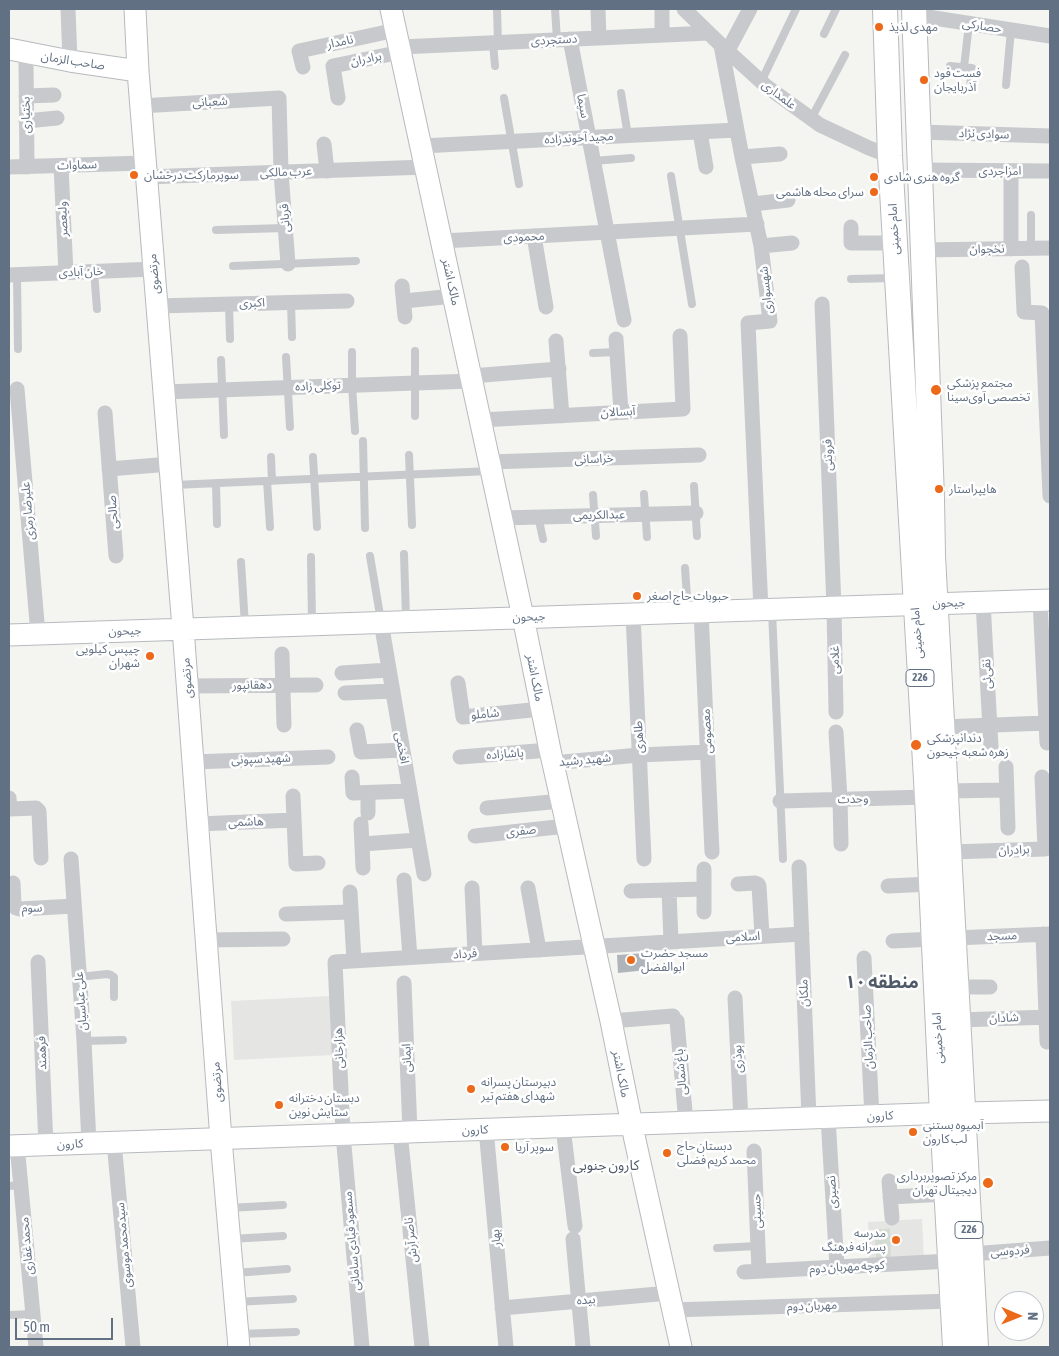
<!DOCTYPE html>
<html>
<head>
<meta charset="utf-8">
<style>
  body { margin:0 }
  #map { position:relative; width:1059px; height:1356px; overflow:hidden; background:#f4f5f0; font-family:"Asap Condensed",sans-serif }
  canvas { display:block }
  .frame { position:absolute; inset:0; border:10px solid #627083; pointer-events:none }
  .north { position:absolute; left:994px; top:1291px; width:50px; height:50px; box-sizing:border-box; background:#fff; border:1px solid #c0c6cd; border-radius:50%; rotate:91deg; font-size:14px; font-weight:700; line-height:20px; text-align:center; color:#627083 }
  .north::after { content:''; display:block; margin:auto; width:18px; height:22px; background:#ec6919; clip-path:polygon(50% 0,100% 100%,50% 72%,0 100%) }
  .scale { position:absolute; left:15px; top:1318px; width:98px; height:22px; box-sizing:border-box; border:2px solid #627083; border-top:0; padding-left:6px; font-size:15px; line-height:18px; white-space:nowrap; color:#627083; -webkit-text-stroke:4px #fff; paint-order:stroke }
</style>
</head>
<body>
<div id="map">
<canvas width="1059" height="1356"></canvas>
<div class="frame"></div>
<div class="north">N</div>
<div class="scale">50 m</div>
</div>
<script>
const g = document.querySelector('canvas').getContext('2d');
g.lineJoin = 'round';
function fillPath(path, color) { g.fillStyle = color; g.fill(path, 'evenodd'); }
const shape = rows => new Path2D(rows.map(r => 'M' + r).join(''));
function trace(path, color, width, dash) { g.strokeStyle = color; g.lineWidth = width; g.lineCap = dash ? 'butt' : 'round'; g.setLineDash(dash || []); g.stroke(path); }
function label(font, color, halo, rows, align = 'center') {
  g.font = font + ' "Asap Condensed","Noto Sans Arabic",sans-serif'; g.lineWidth = 5; g.setLineDash([]); g.textBaseline = 'middle'; g.strokeStyle = halo; g.fillStyle = color; for (const [text, x, y, turn = 0] of rows) {
    g.save(); g.translate(x, y); g.rotate((+turn || 0) * Math.PI / 180); g.textAlign = isNaN(turn) ? turn : align; if (halo) g.strokeText(text, 0, 0); g.fillText(text, 0, 0); g.restore();
  }
}
fillPath(shape([
  [330,996,333,1055,234,1060,231,1001],
  [922,1219,924,1259,869,1261,868,1222]
]), '#e5e6e4');
fillPath(shape([
  [875,1229,890,1229,891,1258,876,1258]
]), '#d4dcd1');
fillPath(shape([
  [645,953,647,970,618,973,617,955]
]), '#afb4bb');
const secondary = shape([
  [135,9,138,71,183,628,221,1139,239,1347],
  [391,9,523,617,550,750,611,1021,635,1140,681,1347],
  [9,49,70,61,138,71],
  [9,635,1050,600],
  [9,1146,923,1114,1050,1111]
]);
const primary = shape([
  [885,9,890,156,927,797,942,1114,955,1347],
  [914,9,932,498,933,556,976,1347]
]);
trace(secondary, '#b6babf', 23);
trace(primary, '#b7babe', 26);
trace(shape([
  [497,9,498,43],
  [555,9,557,40],
  [824,34,836,9],
  [493,43,495,66],
  [950,66,972,68,970,87],
  [964,67,969,24],
  [761,82,796,9],
  [1006,85,1011,30],
  [621,93,628,136],
  [504,98,519,184],
  [811,119,845,55],
  [593,161,631,158],
  [671,176,692,304],
  [1031,215,1031,249],
  [216,230,285,228],
  [233,266,356,261],
  [94,271,97,309],
  [17,275,18,349],
  [851,279,896,278],
  [291,302,292,337],
  [229,304,230,339],
  [352,352,352,385,355,431],
  [593,353,617,352],
  [286,357,290,427],
  [221,360,224,435],
  [415,416,415,351],
  [363,441,365,528],
  [409,455,412,525],
  [271,457,272,481],
  [313,457,317,527],
  [267,481,270,527],
  [216,483,217,524],
  [174,485,490,471],
  [694,486,697,536],
  [644,494,647,537],
  [593,495,596,536],
  [538,516,543,539],
  [404,554,406,619],
  [370,556,381,621],
  [311,557,312,623],
  [241,562,245,625],
  [685,568,688,611],
  [772,611,783,859],
  [79,977,107,974,111,975,114,977,114,997],
  [84,1041,123,1040],
  [9,1186,21,1185],
  [229,1208,283,1205],
  [230,1239,283,1236],
  [717,1248,758,1246],
  [235,1273,287,1269],
  [235,1302,293,1299],
  [9,1315,33,1314],
  [238,1334,296,1332]
]), '#c7c9cd', 8);
trace(shape([
  [68,9,70,61],
  [598,9,599,38],
  [684,9,721,45,766,86,820,125,869,148,890,156],
  [915,15,1050,36],
  [662,35,662,9],
  [570,39,624,320],
  [721,45,742,157,761,246,770,321,748,323,761,610],
  [400,47,709,33],
  [727,52,750,9],
  [26,62,27,167],
  [303,67,299,51,396,30],
  [26,96,54,95],
  [338,98,333,66,401,52],
  [140,106,279,98,281,172,288,264],
  [26,121,57,118],
  [700,132,706,167],
  [919,132,1050,136],
  [324,144,327,171],
  [421,146,737,130],
  [742,157,780,154],
  [61,166,66,273],
  [9,167,145,163],
  [920,170,1050,171],
  [1011,171,1011,249],
  [146,177,426,167],
  [753,204,788,200],
  [851,227,851,243,895,243],
  [534,236,546,307],
  [442,241,757,224],
  [761,246,792,243],
  [923,250,1050,248],
  [1022,267,1024,312,1042,313,1050,496],
  [9,275,154,269],
  [402,286,405,317],
  [404,301,454,296],
  [822,304,834,607,836,712],
  [157,306,347,301],
  [616,339,621,412],
  [556,341,562,416],
  [471,376,559,369],
  [17,389,38,634],
  [164,392,472,381],
  [105,413,116,556],
  [481,420,683,409,680,336],
  [490,462,699,455],
  [109,469,170,464],
  [502,518,696,513],
  [1040,600,1047,743],
  [983,602,991,747],
  [701,611,712,852],
  [633,614,644,859],
  [381,622,424,874],
  [282,654,284,725],
  [342,673,389,670],
  [458,683,463,717,541,709],
  [188,686,316,685],
  [345,693,393,691],
  [942,727,1046,723],
  [357,730,361,752,402,750],
  [836,732,840,799,841,844],
  [460,757,550,750],
  [193,762,328,757],
  [553,763,639,755,708,752],
  [1006,767,1008,828],
  [352,777,353,793,409,791],
  [946,791,1006,790],
  [368,793,368,813],
  [293,796,296,864,318,863],
  [9,798,10,809,36,808,39,811,41,858],
  [780,801,927,797],
  [487,808,562,801],
  [198,824,294,820],
  [361,824,363,868],
  [475,836,566,826],
  [362,844,418,840],
  [950,852,1045,849,1042,777],
  [71,859,84,1041,89,1143],
  [799,867,809,1118],
  [704,869,704,912],
  [404,880,410,957],
  [13,883,14,904,16,908,20,909,74,906],
  [738,884,755,883,758,884,759,886,762,936],
  [888,886,931,884],
  [472,888,475,953],
  [528,888,539,950],
  [669,890,671,942],
  [631,891,704,889],
  [350,892,354,961],
  [286,914,351,912],
  [1043,934,1047,1042],
  [954,938,1050,934],
  [206,940,283,939],
  [893,941,934,939],
  [864,958,872,1116],
  [38,962,46,1145],
  [404,983,410,1132],
  [956,987,990,987],
  [735,998,741,1121],
  [958,1020,1050,1017],
  [611,1021,673,1016],
  [677,1021,686,1123],
  [828,1118,837,1267],
  [563,1127,575,1226],
  [486,1129,506,1347],
  [400,1132,422,1347],
  [114,1142,133,1347],
  [17,1145,36,1347],
  [754,1151,759,1271],
  [889,1181,892,1218],
  [890,1197,947,1194],
  [573,1239,583,1347],
  [971,1254,1050,1248],
  [744,1272,950,1261],
  [502,1308,669,1293],
  [673,1310,952,1301],
  [362,1347,343,1134,335,962,802,934]
]), '#c7c9cd', 15);
trace(secondary, '#fff', 21);
trace(primary, '#fff', 24);
for (const [x, y, r, color] of [
  [879,27,5,"#ec6919"],
  [924,80,5,"#ec6919"],
  [134,175,5,"#ec6919"],
  [874,177,5,"#ec6919"],
  [874,192,5,"#ec6919"],
  [936,390,6,"#ec6919"],
  [939,489,5,"#ec6919"],
  [637,596,5,"#ec6919"],
  [150,656,5,"#ec6919"],
  [916,745,6,"#ec6919"],
  [631,960,5,"#ec6919"],
  [471,1089,5,"#ec6919"],
  [279,1105,5,"#ec6919"],
  [913,1132,5,"#ec6919"],
  [505,1147,5,"#ec6919"],
  [667,1153,5,"#ec6919"],
  [988,1183,6,"#ec6919"],
  [896,1240,5,"#ec6919"]
]) { const dot = new Path2D(); dot.arc(x, y, r, 0, 2 * Math.PI); g.fillStyle = color; g.fill(dot); trace(dot, '#fff', 2); }
for (const [x, y, w] of [
  [920,678,28],
  [969,1230,28]
]) { const box = new Path2D(); box.roundRect(x - w / 2, y - 8.5, w, 17, 4); g.fillStyle = '#fff'; g.fill(box); trace(box, '#627083', 1); }
label('bold 11px', '#627083', null, [
  ["226",920,678],
  ["226",969,1230]
]);
label('12px', '#627083', '#fff', [
  ["حصارکی",982,26,9],
  ["دستجردی",554,40,-3],
  ["نامدار",340,42,-12],
  ["برادران",366,59,-11],
  ["صاحب الزمان",73,61,9],
  ["علمداری",779,95,37],
  ["شعبانی",210,102,-3],
  ["سیما",583,106,79],
  ["بختیاری",26,115,-91],
  ["سوادی نژاد",984,134,2],
  ["مجید آخوندزاده",579,138,-3],
  ["سماوات",77,165,-2],
  ["امزاجردی",1000,171],
  ["عرب مالکی",286,172,-2],
  ["قربانی",285,218,-94],
  ["ولیعصر",63,219,-92],
  ["امام خمینی",894,229,-93],
  ["محمودی",524,237,-3],
  ["نخجوان",987,249,-1],
  ["خان آبادی",81,272,-2],
  ["مرتضوی",154,274,-95],
  ["مالک اشتر",451,282,78],
  ["شهسواری",766,290,-96],
  ["اکبری",252,303,-2],
  ["توکلی زاده",318,386,-2],
  ["آبسالان",618,412,-3],
  ["فروتنی",828,455,-92],
  ["خراسانی",594,459,-2],
  ["علیرضا رمزی",28,511,-95],
  ["صالحی",113,512,-94],
  ["عبدالکریمی",599,515,-1],
  ["جیحون",949,603,-2],
  ["جیحون",529,617,-2],
  ["جیحون",125,631,-2],
  ["امام خمینی",917,633,-94],
  ["غلامی",835,660,-91],
  ["نقی‌ئی",987,674,-93],
  ["مرتضوی",187,678,-94],
  ["مالک اشتر",535,678,79],
  ["دهقانپور",252,685,-1],
  ["شاملو",485,714,-5],
  ["معصومی",707,731,-93],
  ["طاهری",639,737,-93],
  ["افخمی",402,748,80],
  ["پاشازاده",505,754,-4],
  ["شهید سپونی",261,759,-2],
  ["شهید رشید",585,760,-5],
  ["وحدت",853,799,-2],
  ["هاشمی",246,822,-2],
  ["صفری",521,831,-6],
  ["برادران",1014,850,-2],
  ["سوم",32,908,-1],
  ["مسجد",1002,936,-2],
  ["اسلامی",743,937,-3],
  ["فرداد",465,954,-4],
  ["ملکان",804,993,-92],
  ["علی عباسیان",81,1001,-94],
  ["شادان",1004,1018,-2],
  ["صاحب الزمان",868,1037,-93],
  ["امام خمینی",938,1038,-93],
  ["هزارخانی",339,1048,-92],
  ["فرهمند",42,1053,-92],
  ["ایمانی",407,1058,-92],
  ["بوذری",738,1059,-93],
  ["باغ شمالی",681,1072,-95],
  ["مالک اشتر",621,1074,79],
  ["مرتضوی",217,1082,-94],
  ["کارون",880,1116,-2],
  ["کارون",475,1130,-2],
  ["کارون",70,1144,-2],
  ["نصیری",832,1192,-93],
  ["حسینی",757,1211,-92],
  ["بهار",496,1238,-95],
  ["ناصر آرش",411,1240,-96],
  ["مسعود قبادی سامانی",352,1241,-95],
  ["سیدمحمد موسوی",124,1245,-95],
  ["محمد غفاری",27,1246,-95],
  ["فردوسی",1010,1251,-4],
  ["کوچه مهربان دوم",847,1267,-3],
  ["بیده",586,1300,-5],
  ["مهربان دوم",812,1306,-2]
]);
label('12px', '#627083', '#fff', [
  ["مهدی لذیذ",889,27],
  ["فست فود",934,73],
  ["آذربایجان",934,87],
  ["سوپرمارکت درخشان",144,175],
  ["گروه هنری شادی",884,177],
  ["سرای محله هاشمی",864,192,"right"],
  ["مجتمع پزشکی",947,383],
  ["تخصصی آوی‌سینا",947,397],
  ["هایپراستار",949,489],
  ["حبوبات حاج اصغر",647,596],
  ["چیپس کیلویی",140,649,"right"],
  ["شهران",140,663,"right"],
  ["دندانپزشکی",927,738],
  ["زهره شعبه جیحون",927,752],
  ["مسجد حضرت",641,953],
  ["ابوالفضل",641,967],
  ["دبیرستان پسرانه",481,1082],
  ["شهدای هفتم تیر",481,1096],
  ["دبستان دخترانه",289,1098],
  ["ستایش نوین",289,1112],
  ["آبمیوه بستنی",923,1125],
  ["لب کارون",923,1139],
  ["دبستان حاج",677,1146],
  ["محمد کریم فضلی",677,1160],
  ["سوپر آریا",515,1147],
  ["مرکز تصویربرداری",977,1176,"right"],
  ["دیجیتال تهران",977,1190,"right"],
  ["مدرسه",886,1233,"right"],
  ["پسرانه فرهنگ",886,1247,"right"]
], 'left');
label('14px', '#505a68', '#fff', [
  ["کارون جنوبی",606,1166]
]);
label('bold 18px', '#505a68', '#fff', [
  ["منطقه ۱۰",882,982]
]);
</script>
</body>
</html>
